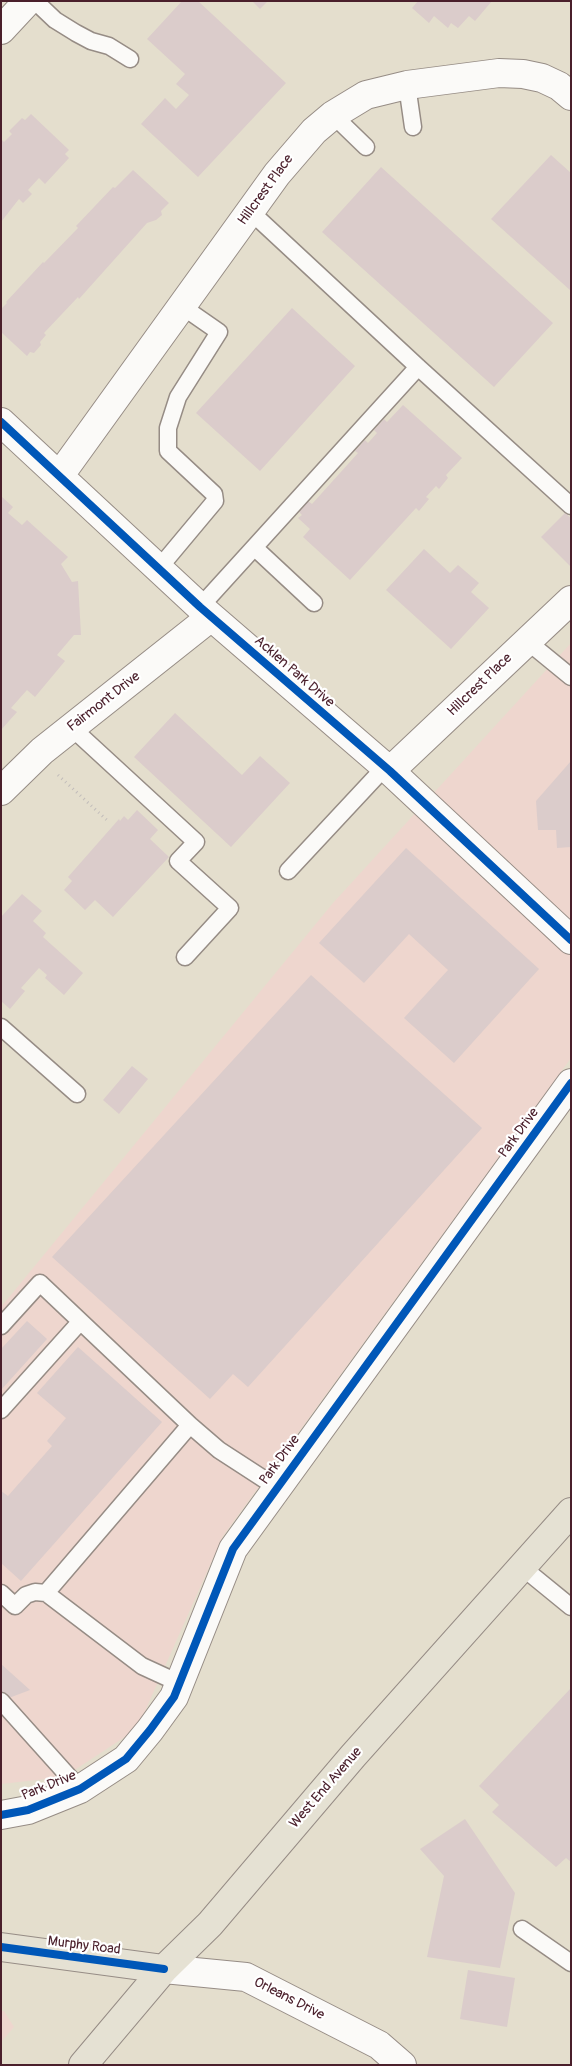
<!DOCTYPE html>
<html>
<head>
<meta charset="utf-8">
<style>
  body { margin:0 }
  #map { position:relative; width:572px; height:2066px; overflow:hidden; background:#e4decd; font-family:Pangolin,sans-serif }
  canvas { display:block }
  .frame { position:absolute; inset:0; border:2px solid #4a1f2b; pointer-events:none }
</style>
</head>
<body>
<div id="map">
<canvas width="572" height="2066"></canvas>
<div class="frame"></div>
</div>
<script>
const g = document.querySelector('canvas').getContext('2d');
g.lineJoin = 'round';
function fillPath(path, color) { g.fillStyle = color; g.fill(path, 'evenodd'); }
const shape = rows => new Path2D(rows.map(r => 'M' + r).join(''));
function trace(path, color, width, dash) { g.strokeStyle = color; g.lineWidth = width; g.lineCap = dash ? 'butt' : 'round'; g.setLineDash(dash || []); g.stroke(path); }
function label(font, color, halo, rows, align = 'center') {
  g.font = font + ' Pangolin,sans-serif'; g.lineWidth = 4.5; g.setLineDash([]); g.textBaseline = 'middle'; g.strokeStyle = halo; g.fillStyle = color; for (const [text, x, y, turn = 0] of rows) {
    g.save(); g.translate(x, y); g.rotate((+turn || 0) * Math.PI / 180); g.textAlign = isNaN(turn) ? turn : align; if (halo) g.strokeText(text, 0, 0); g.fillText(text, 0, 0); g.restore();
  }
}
fillPath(shape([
  [571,643,571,1058,223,1536,137,1729,64,1777,1,1784,1,1307,333,903],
  [1,2011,4,2011,14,2027,1,2042]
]), '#eed6ce');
fillPath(shape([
  [182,1,198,1,286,83,198,177,141,124,165,98,176,109,189,95,176,84,185,74,147,39],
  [252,1,268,1,260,9],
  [418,1,492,1,475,21,469,16,458,28,451,23,448,28,434,16,429,23,412,8],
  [31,114,69,150,65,154,69,158,45,184,39,178,28,190,32,194,23,203,19,199,1,222,1,139,4,142,12,134,9,131,22,118,25,120],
  [551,155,571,173,571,291,491,219],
  [381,167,553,323,494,387,322,232],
  [133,170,169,203,161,211,162,215,156,220,147,223,79,299,78,297,44,333,46,335,40,342,41,345,34,353,30,352,27,356,1,332,1,309,7,303,6,302,43,262,44,263,78,228,76,226,113,187,115,188],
  [292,308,355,366,260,471,196,413],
  [403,405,462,458,446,475,448,478,439,489,436,486,426,497,429,499,419,511,416,508,350,580,303,537,310,529,298,518,302,515,299,512,308,501,312,504,358,453,355,451,365,440,368,443,377,433,374,430,384,419,387,422],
  [1,496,13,507,8,513,22,525,27,520,68,557,61,564,72,582,78,581,81,635,74,635,57,655,65,661,35,697,27,690,11,708,17,712,1,730],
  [565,513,571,518,571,567,541,537],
  [424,549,450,573,458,565,479,583,471,592,489,608,451,649,386,590],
  [175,713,242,775,260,756,290,783,231,847,134,757],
  [571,761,571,847,557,848,556,830,538,830,536,801],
  [137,810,158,830,150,839,169,857,113,917,95,900,85,910,64,890,72,881,68,877,119,819,120,821,124,816,128,820],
  [406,848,539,969,454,1063,404,1018,448,970,409,934,364,983,319,943],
  [22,894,42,911,33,921,46,933,43,937,83,973,64,995,45,978,47,975,39,968,21,988,25,991,10,1009,1,1001,1,917],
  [311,975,482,1128,248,1387,233,1374,210,1399,52,1257],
  [132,1066,148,1079,119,1114,103,1100],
  [27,1321,47,1339,1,1390,1,1349],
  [78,1347,162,1422,21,1581,1,1563,1,1491,8,1496,52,1446,47,1441,66,1418,37,1393],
  [1,1664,30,1690,1,1701],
  [571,1688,571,1862,566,1858,556,1867,492,1812,499,1805,479,1786],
  [465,1819,515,1893,500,1968,427,1957,444,1876,420,1849],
  [468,1970,515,1978,507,2027,460,2019]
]), '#dbcccb');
const service = shape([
  [35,1,55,20,76,33,91,41,109,46,130,59],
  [407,85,413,127],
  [333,115,366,147],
  [250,211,418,367,571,506],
  [255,548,314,603],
  [159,568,215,501,214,494,168,451,168,428,178,397,219,332,183,307],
  [200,607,418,367],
  [527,641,571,677],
  [71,727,196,842,178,861,230,908,185,957],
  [288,871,385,767],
  [1,1027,77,1094],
  [1,1326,40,1283,190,1425,219,1450,276,1487],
  [1,1410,80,1322],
  [522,1567,571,1607],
  [1,1593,15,1606,26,1595,35,1592,46,1593],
  [179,1683,142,1666,46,1593,190,1425],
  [1,1701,80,1789],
  [522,1929,571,1963]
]);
const minor = shape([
  [1,30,28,1],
  [1,422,200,607,390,771,571,940],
  [60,475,277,174,314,131,333,115,366,95,407,85,499,73,523,74,542,78,559,86,571,96],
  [390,771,571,600],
  [1,791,42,751,211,617],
  [1,1815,28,1810,80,1789,126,1759,150,1730,174,1697,233,1549,571,1083],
  [164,1969,246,1977,379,2045,402,2065]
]);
const primary = shape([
  [1,1947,164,1969],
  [83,2065,164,1969,210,1924,353,1756,571,1512]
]);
trace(service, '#968c85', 19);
trace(minor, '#968c85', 30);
trace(primary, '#968c85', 30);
trace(shape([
  [58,775,109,822]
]), '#c1bcba', 3, [1, 4]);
trace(service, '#fbfaf8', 16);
trace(minor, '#fbfaf8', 28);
trace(primary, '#e5e1d3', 28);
trace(shape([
  [1,422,200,607,390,771,571,940],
  [1,1815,28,1810,80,1789,126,1759,150,1730,174,1697,233,1549,571,1083],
  [1,1947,164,1969]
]), '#0057b8', 8);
label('14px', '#4a1f2b', '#fff', [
  ["Hillcrest Place",266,190,-54],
  ["Acklen Park Drive",294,672,41],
  ["Hillcrest Place",480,685,-44],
  ["Fairmont Drive",104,702,-38],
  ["Park Drive",519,1133,-54],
  ["Park Drive",280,1460,-54],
  ["Park Drive",49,1786,-22],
  ["West End Avenue",326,1788,-49],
  ["Murphy Road",84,1946,7],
  ["Orleans Drive",289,1999,27]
]);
</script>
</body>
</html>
